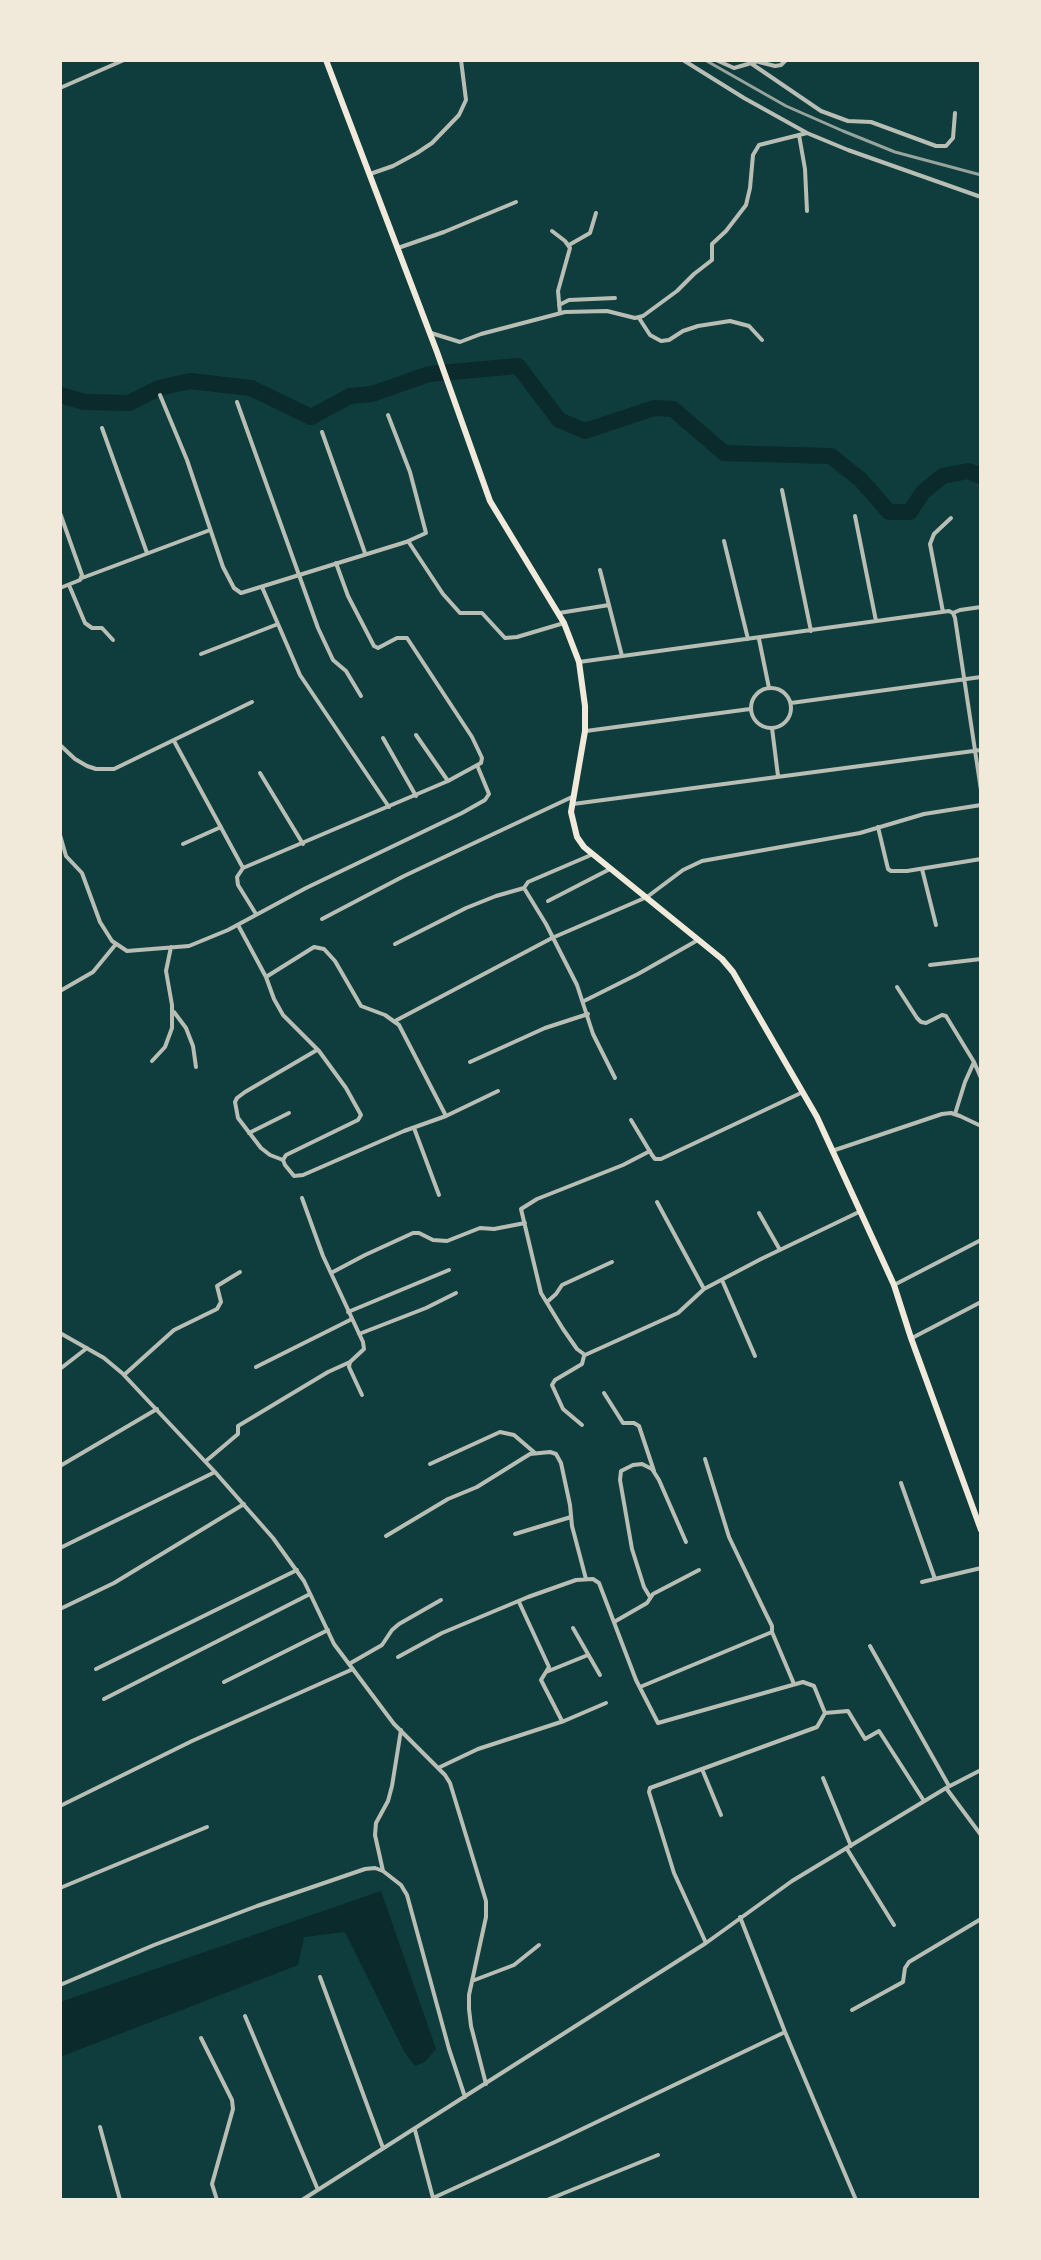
<!DOCTYPE html>
<html>
<head>
<meta charset="utf-8">
<style>
  body { margin:0 }
  #map { position:relative; width:1041px; height:2260px; overflow:hidden; background:#0f3d3e; font-family:"IBM Plex Sans",sans-serif }
  canvas { display:block }
  .frame { position:absolute; inset:0; border:62px solid #f1e9da; pointer-events:none }
</style>
</head>
<body>
<div id="map">
<canvas width="1041" height="2260"></canvas>
<div class="frame"></div>
</div>
<script>
const g = document.querySelector('canvas').getContext('2d');
g.lineJoin = 'round';
function fillPath(path, color) { g.fillStyle = color; g.fill(path, 'evenodd'); }
const shape = rows => new Path2D(rows.map(r => 'M' + r).join(''));
function trace(path, color, width, dash) { g.strokeStyle = color; g.lineWidth = width; g.lineCap = dash ? 'butt' : 'round'; g.setLineDash(dash || []); g.stroke(path); }
fillPath(shape([
  [381,1891,436,2049,425,2062,415,2066,405,2053,345,1932,304,1937,298,1965,60,2057,60,2002]
]), '#0a2a2b');
trace(shape([
  [60,395,84,402,129,403,159,388,190,381,251,388,311,417,350,396,372,394,429,374,518,366,559,420,585,431,654,408,673,409,724,453,831,456,861,480,889,512,910,512,923,492,943,476,968,471,981,476]
]), '#0a2a2b', 16);
trace(shape([
  [683,60,744,98,807,133,848,150,981,197],
  [716,60,734,68,762,60],
  [759,62,775,66,781,65,786,60],
  [752,64,821,111,848,121,871,122,936,146,946,146,953,138,955,113],
  [60,88,124,60],
  [799,135,805,169,807,211],
  [370,174,393,166,417,153,432,143,459,115,466,100,461,60],
  [552,231,565,241,570,248,558,291,560,313],
  [569,245,590,233,596,213],
  [398,248,444,232,516,202],
  [559,305,569,300,615,298],
  [639,318,650,335,661,341,669,340,683,331,698,326,730,321,749,326,762,340],
  [431,333,460,342,481,334,565,312,607,311,635,318,643,316,677,291,694,274,712,260,712,244,726,231,746,205,750,188,753,155,759,145,807,133],
  [160,395,187,460,223,567,234,588,241,593,406,542,426,533,410,472,388,415],
  [237,402,318,628,333,660,346,671,361,696],
  [102,428,147,553],
  [322,432,365,553],
  [782,490,811,631],
  [60,513,82,575,80,580,60,588],
  [855,516,876,621],
  [408,541,443,594,460,613,482,613,505,638,517,637,564,623],
  [724,541,748,639],
  [600,570,622,656],
  [82,578,210,530],
  [69,585,85,623,92,628,102,628,113,640],
  [262,587,300,675,389,807],
  [943,612,930,544,934,534,951,518],
  [559,613,609,605],
  [953,613,960,610,981,607],
  [759,639,769,688],
  [201,654,278,624],
  [579,662,949,611,953,613,955,618,981,790],
  '751 708a20 20 0 1 1 40 0a20 20 0 1 1-40 0Z',
  [791,703,981,677],
  [772,728,778,776],
  [586,731,750,709],
  [416,735,448,781],
  [383,738,416,796],
  [174,741,243,868],
  [60,745,75,759,87,766,96,769,114,769,252,702],
  [260,773,303,844],
  [573,804,981,750],
  [878,827,888,869,891,871,907,871,981,859],
  [60,835,66,856,82,873,100,922,112,941,127,951,189,946,228,930,306,888,462,813,485,800,489,794,477,765],
  [183,844,221,827],
  [591,855,528,882,524,888,546,924,577,985,593,1034,615,1078],
  [922,869,936,925],
  [548,901,610,869],
  [256,914,238,885,237,877,243,868,448,781,481,763,482,758,472,737,407,638,397,638,378,648,374,646,348,596,336,563],
  [322,919,404,876,572,797],
  [238,925,266,977,274,999,283,1015,319,1051,346,1088,361,1115,358,1120,286,1155,283,1160,285,1165,294,1176,303,1175,404,1131,446,1116,498,1091],
  [395,944,466,908,496,896,524,888],
  [930,965,981,959],
  [266,977,314,947,324,949,335,961,361,1006,385,1015,399,1025,446,1116],
  [897,987,917,1018,921,1022,926,1023,942,1015,946,1016,974,1062,981,1078],
  [60,991,93,972,116,944],
  [584,1001,638,974,698,940],
  [174,1012,186,1028,193,1046,196,1067],
  [395,1021,552,938,647,897,683,870,702,861,860,833,924,814,981,805],
  [152,1061,165,1047,172,1028,172,1005,166,971,171,947],
  [470,1062,545,1028,588,1014],
  [955,1114,965,1082,974,1062],
  [631,1120,652,1155,655,1159,661,1159,803,1092],
  [414,1128,439,1195],
  [249,1133,289,1113],
  [650,1151,623,1165,537,1199,521,1209,541,1293,563,1329,577,1349,585,1355,678,1313,704,1289,761,1259,861,1211],
  [832,1151,942,1114,951,1113,960,1116,981,1126],
  [283,1160,270,1155,261,1148,238,1118,235,1102,237,1098,245,1092,317,1050],
  [302,1198,323,1256,363,1342,364,1349,350,1362,349,1367,362,1395],
  [657,1202,704,1289],
  [759,1213,780,1250],
  [331,1273,365,1255,413,1233,419,1233,433,1240,447,1241,480,1228,494,1229,525,1223],
  [722,1280,755,1356],
  [894,1285,981,1240],
  [547,1302,556,1294,562,1285,612,1262],
  [348,1312,449,1270],
  [60,1333,104,1358,122,1373,215,1472,273,1538,304,1581,334,1644,394,1724,445,1775,450,1783,486,1901,486,1917,469,1995,469,2009,471,2026,486,2084],
  [359,1334,426,1308,456,1293],
  [912,1338,981,1302],
  [256,1367,352,1319],
  [60,1369,87,1348],
  [124,1375,174,1330,217,1309,221,1302,217,1286,240,1272],
  [604,1393,623,1423,634,1423,639,1426,654,1471],
  [582,1425,563,1409,552,1385,555,1380,582,1364,584,1356],
  [206,1461,238,1434,238,1426,328,1372,350,1362],
  [430,1464,500,1432,514,1435,535,1453],
  [60,1466,157,1409],
  [901,1483,935,1579],
  [515,1534,571,1517],
  [386,1536,448,1499,477,1487,530,1454,550,1452,556,1454,561,1463,570,1505,572,1526,586,1579],
  [60,1548,215,1472],
  [922,1582,981,1568],
  [650,1597,644,1587,632,1549,620,1480,621,1471,633,1465,642,1464,652,1469,659,1480,686,1542],
  [519,1602,549,1667,541,1680,562,1721],
  [60,1609,114,1583,244,1504],
  [614,1622,647,1603,653,1594,699,1570],
  [573,1628,600,1675],
  [772,1632,794,1684],
  [870,1646,949,1786],
  [398,1657,442,1633,528,1597,576,1580,593,1579,599,1583,636,1680,658,1723,803,1682,814,1686,825,1713],
  [349,1664,382,1645,392,1630,399,1624,441,1600],
  [96,1669,297,1570],
  [546,1672,588,1655],
  [224,1682,328,1630],
  [640,1687,772,1632,772,1626,766,1614,729,1537,705,1459],
  [104,1699,310,1594],
  [825,1713,848,1711,865,1739,879,1731,924,1801],
  [438,1768,478,1749,564,1721,606,1703],
  [702,1769,721,1815],
  [823,1778,851,1846],
  [946,1788,981,1835],
  [60,1806,192,1741,353,1669],
  [847,1849,894,1925],
  [383,1871,375,1835,376,1823,388,1801,392,1786,401,1730],
  [60,1888,207,1827],
  [740,1917,785,2032,856,2200],
  [706,1943,674,1873,649,1792,650,1788,817,1727,825,1713],
  [320,1977,383,2148],
  [472,1981,514,1965,539,1945],
  [60,1985,154,1945,257,1906,365,1869,375,1868,383,1871,401,1885,407,1895,449,2049,465,2097],
  [852,2010,903,1982,905,1968,909,1962,981,1919],
  [245,2016,318,2190],
  [201,2038,232,2100,233,2109,212,2184,217,2200],
  [100,2127,120,2200],
  [415,2130,433,2198],
  [433,2198,555,2142,785,2032],
  [302,2200,706,1943,792,1881,946,1788,981,1770],
  [547,2200,658,2155]
]), '#b8beb3', 4);
trace(shape([
  [326,60,437,352,490,501,564,623,579,662,585,706,585,731,571,812,577,837,584,847,722,959,733,972,817,1117,894,1285,911,1338,981,1530]
]), '#f1e9da', 6);
trace(shape([
  [705,60,786,106,843,131,895,152,981,175]
]), '#97a49c', 3);
</script>
</body>
</html>
